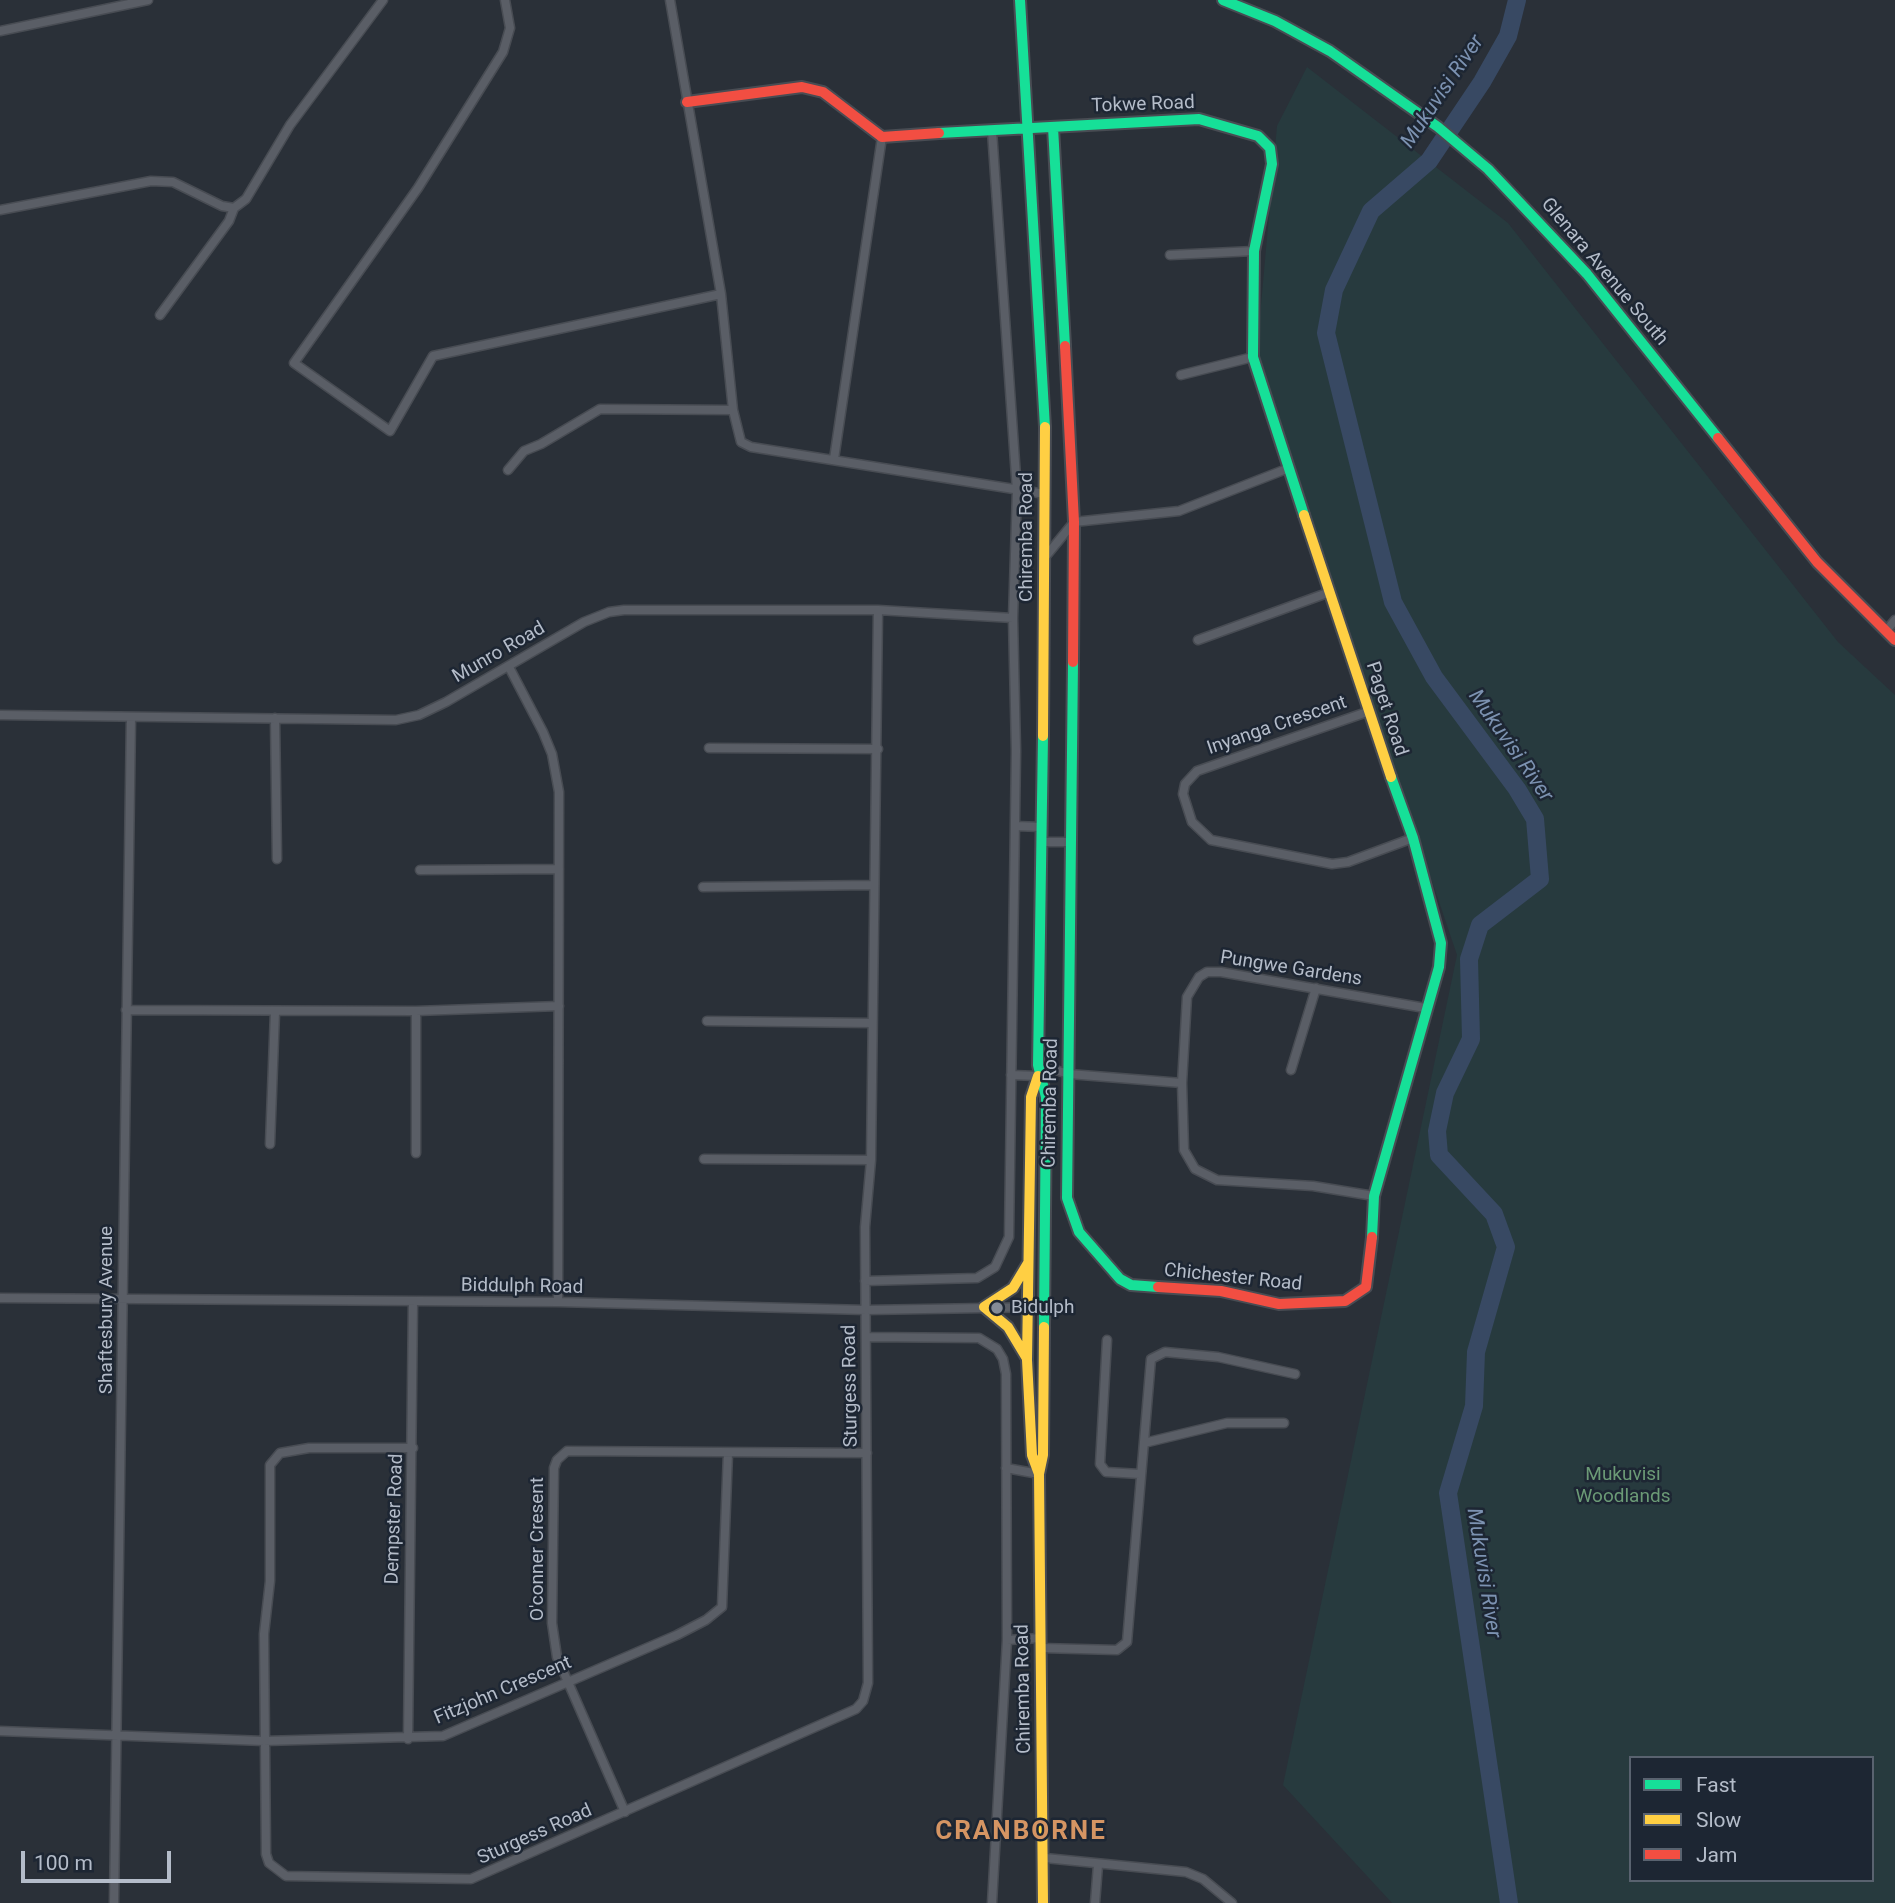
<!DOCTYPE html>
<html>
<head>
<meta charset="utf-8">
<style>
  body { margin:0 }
  #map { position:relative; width:1895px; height:1903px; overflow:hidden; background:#2a3038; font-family:Roboto,sans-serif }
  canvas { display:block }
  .legend { position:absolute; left:1629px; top:1756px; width:245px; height:126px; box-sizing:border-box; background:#1d2633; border:2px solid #59626f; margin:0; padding:9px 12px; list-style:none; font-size:21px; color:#b4bcc9 }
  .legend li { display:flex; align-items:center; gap:14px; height:35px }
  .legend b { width:35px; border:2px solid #59626f }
  .scale { position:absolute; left:21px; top:1851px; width:150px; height:32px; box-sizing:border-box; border:4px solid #b4bcc9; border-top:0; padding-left:9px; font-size:21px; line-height:24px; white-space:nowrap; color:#b4bcc9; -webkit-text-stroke:5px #1d2633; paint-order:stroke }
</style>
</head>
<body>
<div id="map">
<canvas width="1895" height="1903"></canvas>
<ul class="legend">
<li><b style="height:9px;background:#16e098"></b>Fast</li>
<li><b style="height:9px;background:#ffcf43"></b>Slow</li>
<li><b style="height:9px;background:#f24e42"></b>Jam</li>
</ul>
<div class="scale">100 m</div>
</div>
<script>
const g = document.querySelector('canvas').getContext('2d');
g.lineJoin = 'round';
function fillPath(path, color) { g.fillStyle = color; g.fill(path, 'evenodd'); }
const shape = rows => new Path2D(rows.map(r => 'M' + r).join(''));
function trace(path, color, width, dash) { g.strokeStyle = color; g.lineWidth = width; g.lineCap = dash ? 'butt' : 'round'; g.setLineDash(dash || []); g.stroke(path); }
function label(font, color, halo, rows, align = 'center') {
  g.font = font + ' Roboto,sans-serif'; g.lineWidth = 5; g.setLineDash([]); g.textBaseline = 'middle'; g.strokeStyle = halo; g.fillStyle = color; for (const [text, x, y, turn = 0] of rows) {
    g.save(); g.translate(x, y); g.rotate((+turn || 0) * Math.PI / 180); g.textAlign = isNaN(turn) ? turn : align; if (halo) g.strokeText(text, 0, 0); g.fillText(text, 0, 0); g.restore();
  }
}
fillPath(shape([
  [1307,67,1508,223,1838,642,1895,695,1895,1903,1392,1903,1283,1785,1457,955,1256,361,1277,126],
  [1631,1758,1872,1758,1872,1880,1631,1880]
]), '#273a3e');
trace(shape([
  [1509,1903,1448,1493,1474,1406,1476,1352,1506,1247,1494,1214,1439,1155,1437,1131,1445,1093,1471,1039,1469,959,1480,925,1540,879,1535,819,1517,789,1434,677,1393,602,1326,333,1334,290,1371,211,1429,161,1482,82,1508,36,1517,0]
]), '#384963', 18);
const street = shape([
  [505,0,510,28,503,52,418,188,294,363,390,431,433,356,721,294],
  [670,0,721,294,733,410,741,442,751,447,1045,494],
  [0,31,148,0],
  [0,210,151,181,173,182,222,206,234,208,246,199,290,125,383,0],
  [1170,255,1254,251],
  [160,315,229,221,234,208],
  [1181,375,1253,357],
  [834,459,882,137],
  [508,470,524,451,541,444,600,409,733,410],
  [1046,556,1074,522,1179,511,1289,468],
  [1886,631,1895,620],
  [1198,640,1330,592],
  [509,667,543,732,552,754,559,792,558,1302],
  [1367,712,1197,771,1185,784,1183,794,1192,822,1211,840,1332,864,1348,862,1413,838],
  [0,715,396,720,419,715,446,702,584,622,609,612,624,610,878,610,1013,618],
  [275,718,277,859],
  [709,748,878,749],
  [1015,826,1042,827],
  [1042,842,1069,842],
  [420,870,559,869],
  [703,887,873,885],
  [126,1010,416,1011,559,1006],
  [416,1011,416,1153],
  [707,1021,871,1023],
  [1038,1065,1069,1074,1182,1083],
  [1291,1070,1316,988],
  [1011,1075,1038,1076],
  [270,1144,275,1012],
  [704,1159,871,1160],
  [1374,1196,1313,1186,1217,1180,1195,1169,1184,1150,1182,1083,1187,997,1199,977,1207,972,1221,972,1425,1008],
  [865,1281,977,1278,995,1267,1009,1237,1016,751,1013,618,1017,491,992,131],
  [0,1298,558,1302,866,1310,1044,1307],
  [868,1337,979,1338,997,1349,1003,1359,1006,1374,1007,1640,992,1903],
  [1107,1340,1100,1464,1106,1472,1140,1474],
  [1144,1443,1227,1423,1284,1423],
  [413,1448,309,1448,280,1453,270,1465,270,1581,264,1634,266,1854,269,1863,286,1876,471,1879,856,1709,863,1701,868,1683,865,1227,871,1160,878,610],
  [1006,1468,1039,1474],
  [1007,1640,1041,1638],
  [1041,1648,1117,1650,1127,1642,1151,1359,1165,1352,1218,1357,1295,1374],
  [0,1731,264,1741,443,1736,677,1635,706,1620,722,1607,728,1453],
  [408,1739,413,1301],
  [625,1812,557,1657,552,1623,554,1468,557,1460,567,1451,867,1453],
  [1045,1858,1186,1872,1203,1879,1232,1903],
  [114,1903,131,717],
  [1095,1903,1098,1865]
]);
const fast = shape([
  [1020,0,1045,427],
  [1223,0,1275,21,1330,51,1438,127,1488,169,1587,274,1718,438],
  [1053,127,1065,346],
  [939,133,1199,119,1258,136,1270,148,1272,164,1254,251,1253,357,1304,515],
  [1073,662,1067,1198,1079,1232,1120,1279,1131,1285,1158,1287],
  [1043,736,1038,1065,1046,1097,1044,1327],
  [1372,1237,1374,1196,1439,967,1441,943,1413,838,1391,777]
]);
const slow = shape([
  [1304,515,1391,777],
  [1043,736,1045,427],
  [1038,1076,1031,1097,1027,1360,1032,1455,1039,1474],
  [1026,1357,1008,1327,984,1307,1013,1288,1028,1263],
  [1043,1903,1039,1474,1043,1455,1044,1327]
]);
const jam = shape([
  [687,102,802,87,823,92,882,137,939,133],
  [1065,346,1074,522,1073,662],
  [1718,438,1817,562,1895,640],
  [1158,1287,1221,1291,1279,1304,1345,1301,1366,1287,1372,1237]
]);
trace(street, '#484c53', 11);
trace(fast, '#484c53', 14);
trace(slow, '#484c53', 14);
trace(jam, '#484c53', 14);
trace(street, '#5a5e66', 8);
trace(fast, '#16e098', 10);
trace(slow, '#ffcf43', 10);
trace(jam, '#f24e42', 10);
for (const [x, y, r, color] of [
  [997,1308,7,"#848b96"]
]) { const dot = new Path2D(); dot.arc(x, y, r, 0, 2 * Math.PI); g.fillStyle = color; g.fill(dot); trace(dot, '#1d2633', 2.5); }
label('19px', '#b4bcc9', '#1d2633', [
  ["Tokwe Road",1143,105,-2],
  ["Glenara Avenue South",1604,272,50],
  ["Chiremba Road",1027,537,-90],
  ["Munro Road",499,653,-30],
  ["Paget Road",1386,709,72],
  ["Inyanga Crescent",1277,726,-19],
  ["Pungwe Gardens",1291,969,9],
  ["Chiremba Road",1051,1103,-89],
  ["Chichester Road",1233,1278,6],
  ["Biddulph Road",522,1287,1],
  ["Shaftesbury Avenue",107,1310,-90],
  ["Sturgess Road",851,1386,-91],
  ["Dempster Road",395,1519,-88],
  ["O'conner Cresent",538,1549,-90],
  ["Chiremba Road",1024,1689,-91],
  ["Fitzjohn Crescent",503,1691,-23],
  ["Sturgess Road",535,1835,-24]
]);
label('19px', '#b4bcc9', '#1d2633', [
  ["Bidulph",1011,1308]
], 'left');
label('19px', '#6b9a76', '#1d2633', [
  ["Mukuvisi",1623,1475],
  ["Woodlands",1623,1497]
]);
label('italic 21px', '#7c92b1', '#1d2633', [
  ["Mukuvisi River",1443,92,-56],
  ["Mukuvisi River",1510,746,55],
  ["Mukuvisi River",1483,1573,81]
]);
g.letterSpacing = '2px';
label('bold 26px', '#d59563', '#1d2633', [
  ["CRANBORNE",1021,1832]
]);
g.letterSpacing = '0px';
</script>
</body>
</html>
